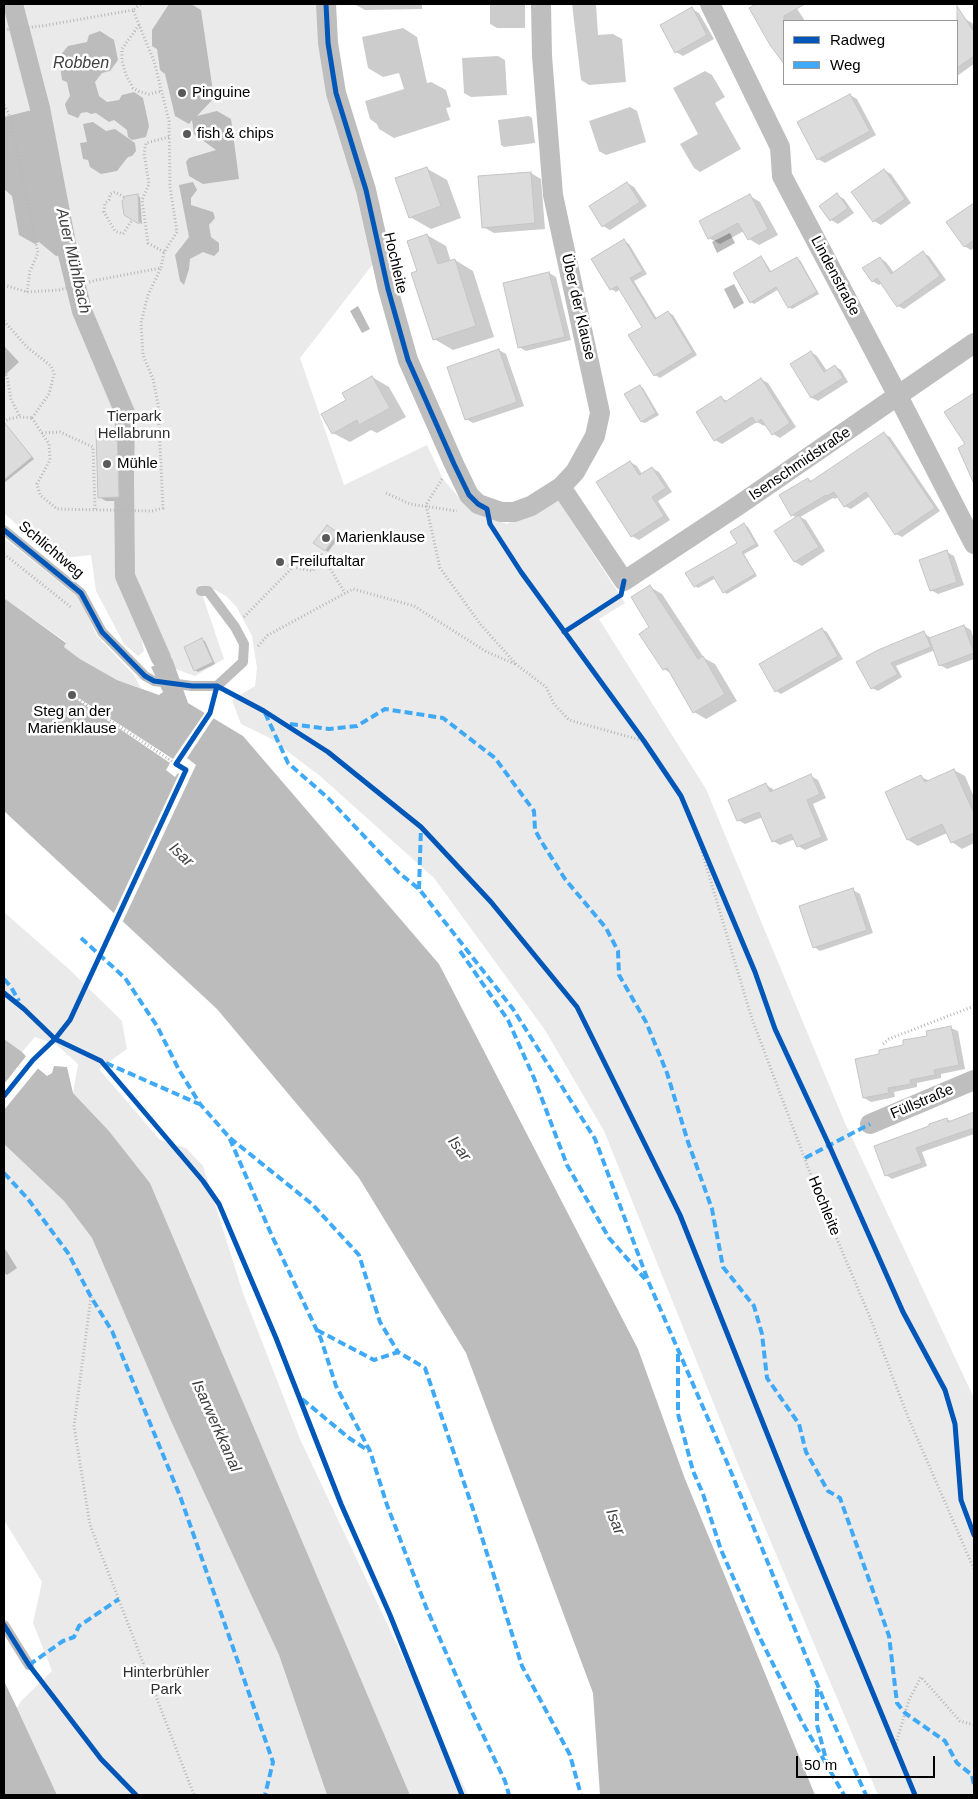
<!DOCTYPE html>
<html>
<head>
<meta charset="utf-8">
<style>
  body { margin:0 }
  #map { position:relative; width:978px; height:1799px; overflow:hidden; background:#fff; font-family:Helvetica,sans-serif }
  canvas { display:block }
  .frame { position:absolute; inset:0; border:5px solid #000; pointer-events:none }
  .legend { position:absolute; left:783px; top:20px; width:175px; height:65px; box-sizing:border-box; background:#fff; border:1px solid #999; margin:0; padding:6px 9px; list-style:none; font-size:15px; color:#000 }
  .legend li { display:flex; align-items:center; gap:10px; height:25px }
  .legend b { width:25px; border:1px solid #999 }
  .scale { position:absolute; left:796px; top:1756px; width:139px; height:22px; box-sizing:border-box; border:2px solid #000; border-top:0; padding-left:6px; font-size:15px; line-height:18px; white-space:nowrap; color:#000; -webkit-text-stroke:4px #fff; paint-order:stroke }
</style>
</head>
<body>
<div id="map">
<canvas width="978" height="1799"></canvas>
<div class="frame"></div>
<ul class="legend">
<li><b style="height:6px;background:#0057b8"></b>Radweg</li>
<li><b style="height:6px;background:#3fa9f5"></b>Weg</li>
</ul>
<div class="scale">50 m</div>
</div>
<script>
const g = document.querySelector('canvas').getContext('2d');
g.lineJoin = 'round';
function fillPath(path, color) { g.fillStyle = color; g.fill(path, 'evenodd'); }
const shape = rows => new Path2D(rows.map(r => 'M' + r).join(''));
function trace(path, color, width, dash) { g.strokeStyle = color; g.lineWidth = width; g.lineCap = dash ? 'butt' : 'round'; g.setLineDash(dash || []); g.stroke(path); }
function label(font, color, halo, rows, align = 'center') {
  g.font = font + ' Helvetica,sans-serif'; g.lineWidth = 5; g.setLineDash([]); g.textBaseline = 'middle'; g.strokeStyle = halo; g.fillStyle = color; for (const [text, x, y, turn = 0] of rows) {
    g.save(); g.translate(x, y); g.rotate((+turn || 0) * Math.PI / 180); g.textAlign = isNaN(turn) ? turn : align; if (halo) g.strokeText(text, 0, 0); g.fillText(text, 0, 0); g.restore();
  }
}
fillPath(shape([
  [4,4,317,4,373,264,300,358,344,485,427,445,443,479,468,508,507,524,556,497,625,603,599,619,706,789,845,1123,974,1398,974,1795,878,1795,740,1469,604,1131,545,1030,434,878,320,776,270,738,241,724,232,700,255,686,257,668,252,636,236,606,226,596,213,589,199,585,224,659,195,676,159,663,140,631,144,651,138,656,124,644,96,591,91,555,64,558,41,547,4,513],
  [4,538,79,598,97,636,134,675,141,688,117,680,80,659,64,647,66,642,4,598],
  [5,913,70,970,122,1021,127,1049,99,1069,160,1140,186,1148,203,1166,243,1293,300,1439,468,1795,410,1795,150,1183,109,1131,73,1093,78,1064,57,1045,35,1037,22,1052,4,1039],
  [4,1144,64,1201,92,1238,279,1655,327,1795,57,1795,17,1708,21,1701,52,1671,33,1623,42,1582,4,1520]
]), '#eaeaea');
fillPath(shape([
  [100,31,114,40,118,60,110,71,102,73,95,82,99,96,107,102,119,100,122,95,134,92,143,98,149,126,146,137,132,140,128,137,127,130,114,120,109,122,96,113,91,114,87,112,81,113,78,118,68,114,66,108,65,104,70,96,67,82,62,80,59,57,68,46,87,42,89,35],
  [40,108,68,254,56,256,39,242,35,244,19,235,12,196,4,189,4,117],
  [193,182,197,190,191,198,191,205,213,212,215,218,209,225,211,237,219,243,219,251,214,256,203,252,190,259,189,269,184,285,180,281,175,255,189,237,179,185],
  [730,233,735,243,717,253,712,242],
  [734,284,744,303,734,309,724,289],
  [358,306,370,329,362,333,350,311],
  [4,598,66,643,64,647,80,659,117,680,159,695,163,692,151,667,172,658,188,703,243,736,439,964,638,1349,685,1479,815,1795,600,1795,593,1693,466,1353,359,1178,217,1009,4,811],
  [4,1039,22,1052,34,1065,47,1076,52,1073,54,1066,67,1067,73,1093,109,1131,150,1183,410,1795,327,1795,279,1655,171,1421,92,1238,64,1201,4,1144],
  [4,1681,17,1708,57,1795,4,1795]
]), '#bcbcbc');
fillPath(shape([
  [71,693,173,759,206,711,215,716,187,758,196,765,122,923,113,915,179,774,178,773,175,777,166,770,170,763,70,695],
  [27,1055,40,1066,4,1110,4,1084]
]), '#fff');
fillPath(shape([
  [169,4,191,4,201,10,214,98,197,116,217,111,231,119,239,179,203,184,189,176,186,162,189,158,216,150,194,134,192,120,189,124,175,116,165,74,160,70,157,49,152,46,152,30],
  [354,4,422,4,422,9,365,10],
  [490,4,525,4,525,28,497,28,490,24],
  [572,4,596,4,598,35,613,34,622,39,626,82,589,85,581,80],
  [759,4,794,4,805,21,784,21,784,62,771,44,750,9],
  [692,9,699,13,714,39,683,56,676,52],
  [965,19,972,23,974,27,974,64,957,76,957,25],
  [403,28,417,37,427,83,431,82,446,90,451,107,446,108,450,120,394,138,379,129,377,124,370,119,365,101,404,89,399,73,383,77,368,68,362,37],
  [498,56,505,60,507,95,471,97,464,93,462,58],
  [705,71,712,75,725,97,715,103,741,149,700,172,694,168,680,144,698,134,673,88],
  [850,95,857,99,876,135,825,163,818,159],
  [630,107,637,111,646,142,606,155,599,151,589,121],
  [529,116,532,118,535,143,504,147,501,145,498,120],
  [93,122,106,131,115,129,135,143,136,151,132,156,128,157,117,171,101,174,90,167,88,160,83,159,80,143,87,142,83,124],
  [426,168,447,180,461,218,431,229,410,217],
  [884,170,891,174,911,203,881,225,874,221],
  [531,173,541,179,545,229,494,233,483,227],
  [627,183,634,187,647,206,610,230,603,226],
  [837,195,844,199,854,213,838,224,831,220],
  [137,196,140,197,142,224,126,215],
  [750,196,760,202,778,235,759,245,749,239,744,231,720,244,709,238],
  [974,204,974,248,971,250,964,246,948,222],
  [427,235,446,246,451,262,455,260,473,271,494,337,453,350,434,339,419,272],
  [624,241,629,244,647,274,634,281,657,319,668,312,673,315,697,355,660,378,655,375,643,328,621,289,616,292,611,289],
  [923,253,929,256,946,280,904,309,898,306,882,283,879,285,872,281,880,258,886,262,894,273],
  [761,258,764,260,772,273,797,259,800,260,819,294,792,309,789,307,779,289,754,304,751,302],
  [549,273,556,277,571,340,526,351,519,347],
  [4,346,19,362,4,376],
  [499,350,506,354,524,406,473,423,466,419],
  [811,352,817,356,827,371,835,366,841,370,848,382,818,401,812,398,791,365],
  [372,377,389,387,406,417,377,433,371,430,350,442,333,433,347,401],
  [761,379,768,383,796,427,780,438,773,434,766,424,764,426,757,422,722,444,715,440,721,398,727,401],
  [640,386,643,388,659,415,645,423,642,422],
  [974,394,974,481,959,448,967,445,946,413],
  [9,429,34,459,4,483,4,434],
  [116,430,123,434,125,501,106,501,99,497],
  [884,434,890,437,940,511,902,537,896,534,870,496,851,509,844,506,838,497,835,499,833,498,800,517,806,520,825,551,802,566,795,562,797,518,792,515,808,479,813,482],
  [630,462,637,466,642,474,652,468,659,472,672,492,658,501,670,520,639,540,632,536],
  [744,525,748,527,759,546,744,554,757,576,727,594,724,592,716,578,698,588,695,586,738,544],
  [330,528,340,536,328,552,325,550],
  [947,552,954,556,964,585,938,594,931,590],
  [650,587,662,594,704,658,715,664,737,701,706,719,694,712,672,674,664,669,650,628],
  [964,626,971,630,974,640,974,659,947,669,940,665,935,650,896,666,902,677,878,691,872,688,858,662,924,633,931,638],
  [822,629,827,632,843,659,781,694,776,691],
  [202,640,205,641,215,664,198,672,195,670],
  [954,770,965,776,974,797,974,843,962,849,952,842,947,833,918,846,908,840,921,777,930,781],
  [811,776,818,780,826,798,813,804,828,840,805,850,798,846,795,839,780,845,773,841,763,817,745,824,738,820,766,785,773,789,774,792],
  [853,890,860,894,873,933,820,951,814,947],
  [951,1028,958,1031,965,1069,941,1074,941,1078,917,1083,917,1087,894,1092,895,1097,871,1102,864,1098,905,1046],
  [974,1113,974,1134,922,1152,927,1166,892,1179,886,1175,931,1127,947,1119,952,1122],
  [4,1247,17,1268,7,1275,4,1273]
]), '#0003');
trace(shape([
  [13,4,40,108,68,254,82,311,125,413,124,478,125,576,161,658]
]), '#bcbcbc', 20);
const building = shape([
  [756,4,805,4,784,16,784,64,770,45,749,8,756,4],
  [957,6,974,32,974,56,957,68,957,6],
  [692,7,707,35,675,53,660,25,692,7],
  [850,94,870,131,817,160,797,122,850,94],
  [427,167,441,206,409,218,395,178,427,167],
  [884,169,905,199,873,222,851,192,884,169],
  [531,172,535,223,482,228,478,176,531,172],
  [627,182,640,202,602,227,589,206,627,182],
  [837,193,848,208,830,221,819,206,837,193],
  [138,194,139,224,124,215,122,201,126,196,138,194],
  [750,194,768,229,748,240,738,223,708,239,699,221,750,194],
  [974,203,974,240,964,247,946,222,974,203],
  [427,234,438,264,455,259,476,326,433,340,411,273,417,271,407,241,427,234],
  [624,239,643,271,630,278,655,319,668,311,693,352,654,376,628,335,642,327,617,286,610,290,591,259,624,239],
  [923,251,940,276,897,307,877,278,872,282,862,268,880,257,891,274,923,251],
  [761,256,770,272,797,257,817,292,788,308,776,287,750,303,733,273,761,256],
  [549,272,565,337,518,348,503,283,549,272],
  [499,349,517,402,465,420,447,367,499,349],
  [811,351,824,372,835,365,843,378,811,398,790,364,811,351],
  [372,376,390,408,359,425,357,420,332,434,321,414,346,400,342,393,372,376],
  [761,378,790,423,772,435,761,419,756,423,752,417,714,441,696,412,721,396,725,402,761,378],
  [640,385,656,413,641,422,624,394,640,385],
  [974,393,974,484,958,448,965,444,944,412,974,393],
  [4,422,32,457,4,480,4,422],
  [117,429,119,497,98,498,96,430,117,429],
  [884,432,935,508,895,535,866,492,844,507,834,492,827,496,826,495,791,516,779,495,808,478,810,482,884,432],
  [630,461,639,475,652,467,666,488,652,497,664,516,631,537,596,482,630,461],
  [799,515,819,547,794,562,774,531,799,515],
  [744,523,756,544,742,552,755,574,723,593,713,576,694,587,685,573,737,543,730,532,744,523],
  [327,525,338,533,325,551,313,543,327,525],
  [947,550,957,582,930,591,919,560,947,550],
  [650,585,698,659,703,656,725,694,693,713,667,668,663,670,639,634,649,627,631,597,650,585],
  [964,625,974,653,939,666,929,638,964,625],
  [822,628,838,656,775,692,759,664,822,628],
  [924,631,931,647,891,663,898,674,871,689,856,662,878,650,924,631],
  [202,638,213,662,194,671,184,647,202,638],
  [954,769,974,813,974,833,951,843,942,824,907,840,885,792,921,775,925,782,954,769],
  [811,774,820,794,807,800,822,837,797,847,791,834,772,842,759,812,737,821,728,800,766,783,770,792,811,774],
  [853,888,867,930,813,948,799,906,853,888],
  [951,1026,959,1065,934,1070,935,1075,910,1080,911,1084,888,1088,889,1093,863,1098,855,1059,879,1054,879,1050,903,1045,903,1040,927,1036,926,1031,951,1026],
  [974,1112,974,1128,916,1148,922,1163,885,1176,874,1146,929,1126,929,1124,947,1118,948,1122,974,1112]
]);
fillPath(building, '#dcdcdc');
trace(building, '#c5c5c5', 1);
trace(shape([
  [139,25,122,49,122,61,126,75,133,88,140,92,149,94,162,91],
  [4,30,42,26,133,10],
  [4,105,9,114,38,253,30,271,27,292],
  [124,197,115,192,110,194,109,200,105,203,104,212,115,231,123,234,132,220],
  [164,252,148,243,142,200,149,184,144,153,146,143,169,137],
  [4,285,27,292,59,290,97,280,161,268,164,252,177,232,170,187,169,121,154,61,133,10,141,4],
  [4,321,27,347,51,366,54,374,49,394,32,418],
  [4,372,7,376,11,399,20,417],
  [32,418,49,444,50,460,37,484,40,495,57,509,152,511,163,508,158,404,153,379,143,355,141,323,148,295,161,268],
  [4,423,8,419,20,417,32,418],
  [42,433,60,432,93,447,95,509],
  [442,479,426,505,440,568,481,625,517,665,546,687,554,704,569,720,644,741],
  [386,493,410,504,457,511],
  [4,554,72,608],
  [321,554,345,593],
  [281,563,293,567],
  [244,617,293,567,313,571,321,554],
  [258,646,268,635,353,589,414,606,487,652,515,664],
  [72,695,176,764],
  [697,835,751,1016,818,1194,869,1315,908,1417,974,1569],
  [883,1044,889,1039,974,1006],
  [91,1297,74,1426,90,1525,194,1795],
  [37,1676,101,1759,136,1795],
  [895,1747,909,1700,921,1677,960,1721,974,1725]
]), '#b8b8b8', 3, [1, 2.5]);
trace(shape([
  [4,530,81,593,102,632,145,676,154,681,192,686,217,686,243,662,244,644,235,627,208,591,201,591],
  [4,1625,29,1665]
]), '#bebebe', 10);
trace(shape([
  [326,4,328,43,336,93,366,190,388,289,408,360,454,464,469,495,478,504,501,512,514,512,531,506,561,487,575,472,595,436,600,413,553,195,542,56,541,4],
  [710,4,780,147,782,176,898,396,974,544],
  [561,487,624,581,739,505,974,343],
  [870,1124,974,1080]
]), '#bebebe', 20);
trace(shape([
  [265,713,288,763,328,798,398,872,419,889,513,1009,595,1139,649,1283,729,1467,829,1713,866,1795],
  [290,724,329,729,357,726,385,709,443,718,495,758,534,811,535,830,541,841,565,879,606,928,618,951,619,975,646,1022,667,1073,688,1142,712,1209,723,1267,754,1306,762,1334,767,1378,799,1424,806,1452,828,1491,840,1498,889,1636,897,1703,905,1713,945,1741,957,1763,972,1775,974,1785],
  [419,889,421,827],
  [81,938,125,978,157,1026,179,1070,200,1104,229,1137,272,1236,321,1339,336,1386,370,1451,387,1505,426,1607,472,1712,505,1781,509,1795],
  [460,951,508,1020,534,1078,567,1165,609,1238,645,1279],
  [4,979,11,987,19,1001],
  [106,1063,199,1104],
  [230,1138,312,1204,359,1255,380,1322,398,1352],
  [805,1158,870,1124],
  [4,1173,28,1199,68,1253,91,1297,112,1331,180,1496,273,1762,265,1795],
  [317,1330,374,1360,398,1352,425,1368,475,1515,522,1666,570,1755,581,1795],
  [678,1354,678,1414,693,1471,703,1494,721,1550,761,1640,802,1722,828,1767],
  [302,1399,349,1438,369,1451],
  [29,1665,63,1641,74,1637,79,1626,119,1599],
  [817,1689,817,1725,828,1767,844,1795]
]), '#3fa9f5', 4, [8, 4]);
trace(shape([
  [326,4,328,43,336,93,366,190,388,289,408,360,454,464,469,495,478,504,487,509,490,524,521,572,644,741,681,796,755,972,775,1029,829,1145,903,1312,945,1390,955,1424,961,1500,974,1535],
  [4,530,81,593,102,632,145,676,154,681,192,686,217,686,264,711,328,752,421,827,491,902,577,1007,680,1215,806,1531,915,1795],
  [564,632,621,595,624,581],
  [4,993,24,1009,55,1039,101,1061,203,1181,219,1204,276,1338,341,1504,390,1615,462,1795],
  [4,1096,33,1060,55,1039,70,1020,186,770,176,764,210,713,217,686],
  [4,1625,29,1665,101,1759,136,1795]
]), '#0057b8', 5);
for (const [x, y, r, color] of [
  [182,93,5,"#595959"],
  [187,134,5,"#595959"],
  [107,464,5,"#595959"],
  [326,538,5,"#595959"],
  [280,562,5,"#595959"],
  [72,695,5,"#595959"]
]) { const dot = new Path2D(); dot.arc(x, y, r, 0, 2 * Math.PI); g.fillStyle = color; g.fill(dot); trace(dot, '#fff', 2); }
label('15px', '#000', '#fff', [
  ["Pinguine",192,93],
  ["fish & chips",197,134],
  ["Mühle",117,464],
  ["Marienklause",336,538],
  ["Freiluftaltar",290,562],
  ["Steg an der",72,712,"center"],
  ["Marienklause",72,729,"center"]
], 'left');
label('15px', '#000', '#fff', [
  ["Hochleite",395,263,77],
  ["Lindenstraße",835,276,62],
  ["Über der Klause",578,307,77],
  ["Isenschmidstraße",800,464,-34],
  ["Schlichtweg",51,550,40],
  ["Füllstraße",922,1102,-23],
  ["Hochleite",824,1206,68]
]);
label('15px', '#2f2f2f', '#fff', [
  ["Tierpark",134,417],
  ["Hellabrunn",134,434],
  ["Hinterbrühler",166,1673],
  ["Park",166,1690]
]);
label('italic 16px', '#404040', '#fff', [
  ["Robben",81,64],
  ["Auer Mühlbach",73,261,77],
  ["Isar",181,855,43],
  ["Isar",459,1149,53],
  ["Isarwerkkanal",216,1426,66],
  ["Isar",615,1522,68]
]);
</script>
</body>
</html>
